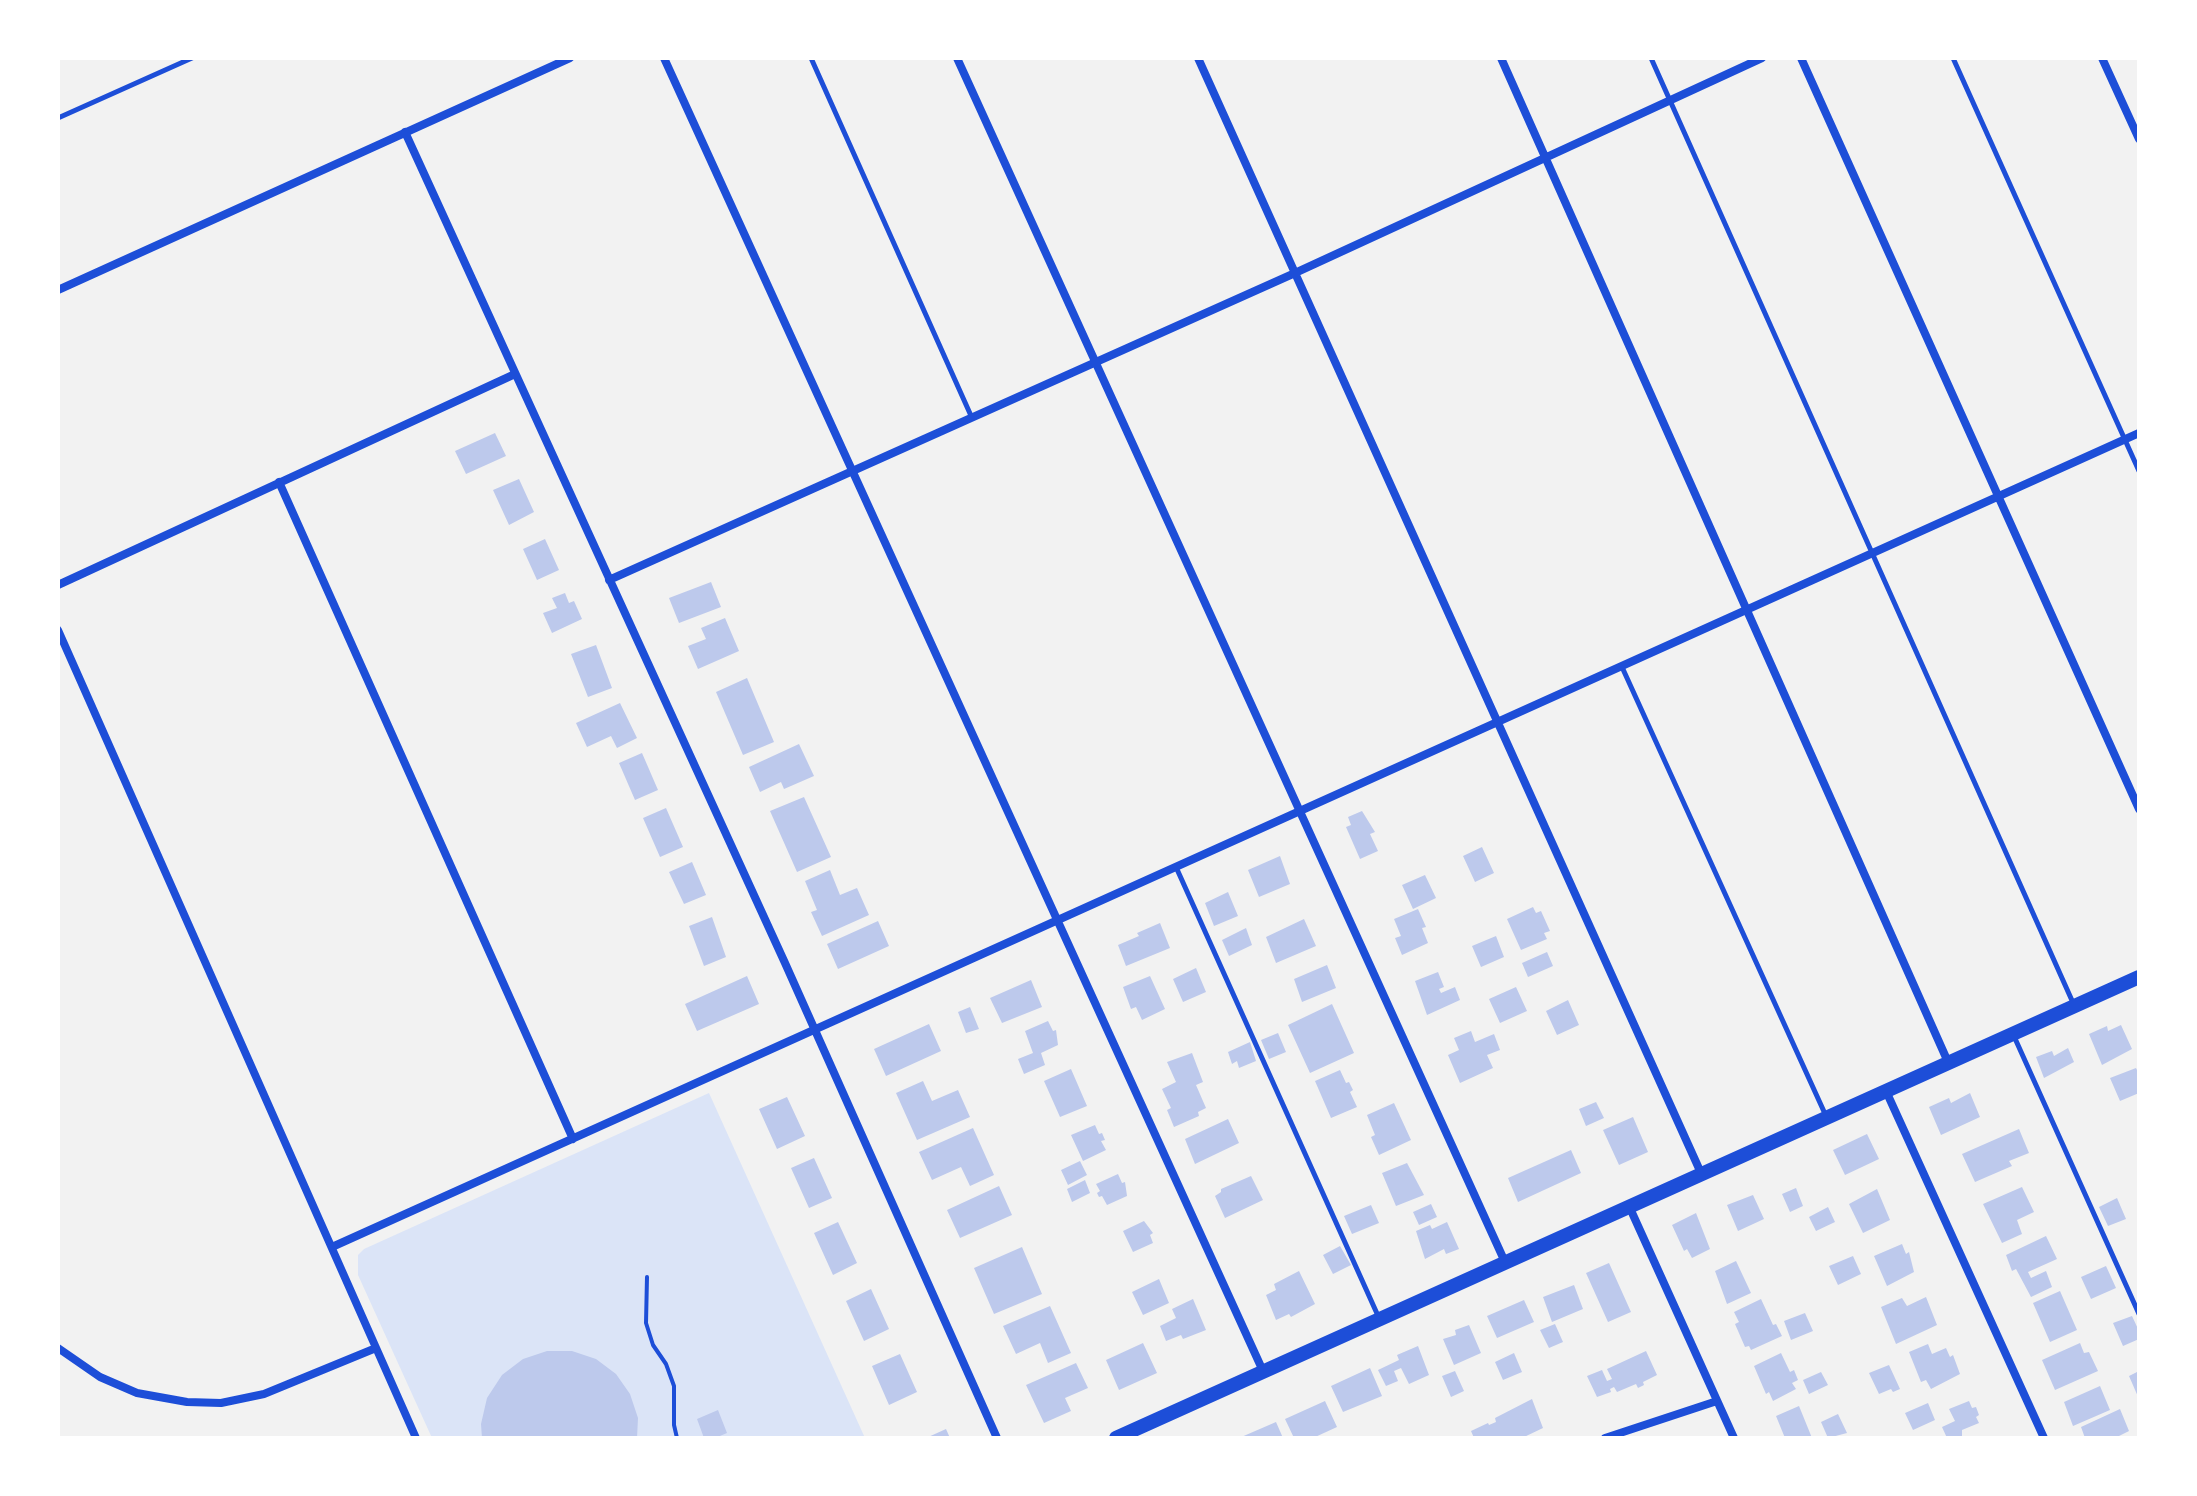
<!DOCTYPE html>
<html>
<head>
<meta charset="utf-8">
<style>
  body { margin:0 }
  #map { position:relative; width:2197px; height:1496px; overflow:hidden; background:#f2f2f2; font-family:"Alegreya Sans",sans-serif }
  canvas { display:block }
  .frame { position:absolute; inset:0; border:60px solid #fff; pointer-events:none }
</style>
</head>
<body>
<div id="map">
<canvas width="2197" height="1496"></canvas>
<div class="frame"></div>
</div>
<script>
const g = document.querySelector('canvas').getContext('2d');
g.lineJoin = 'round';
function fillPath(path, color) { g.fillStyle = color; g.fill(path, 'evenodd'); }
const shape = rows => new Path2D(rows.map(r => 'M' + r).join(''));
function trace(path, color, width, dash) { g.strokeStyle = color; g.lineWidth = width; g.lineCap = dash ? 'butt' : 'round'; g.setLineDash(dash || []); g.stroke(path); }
fillPath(shape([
  [709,1093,865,1438,432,1438,358,1275,358,1255,364,1249]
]), '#dbe4f7');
fillPath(shape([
  [495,433,506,456,466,474,455,451],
  [519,479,534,512,509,525,493,490],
  [545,539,559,570,537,580,523,549],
  [711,582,721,607,679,623,669,598],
  [565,593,569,603,574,601,582,619,552,633,543,613,557,608,552,598],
  [725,618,739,651,698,669,688,646,706,639,701,628],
  [596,645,612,688,588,697,571,654],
  [747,678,774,742,743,755,716,692],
  [620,703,637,738,617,748,611,736,587,747,576,723],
  [799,744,814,776,784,789,781,782,760,792,749,767],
  [642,753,658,790,635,800,619,763],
  [804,797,831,857,797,872,770,811],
  [666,808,683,847,660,857,643,818],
  [1362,811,1375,832,1370,834,1378,851,1360,859,1346,827,1351,825,1348,817],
  [1482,847,1494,873,1475,882,1463,856],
  [1280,856,1290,884,1259,897,1248,870],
  [692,862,706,895,684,904,669,872],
  [830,870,840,895,857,888,869,915,822,936,811,912,817,910,805,881],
  [1425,875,1436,898,1413,909,1402,885],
  [1228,892,1238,916,1214,926,1205,903],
  [1533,907,1536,913,1541,911,1550,931,1544,933,1547,939,1521,950,1507,919],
  [1418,909,1426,927,1422,928,1428,943,1402,955,1395,938,1401,936,1394,919],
  [712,917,726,957,704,966,689,926],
  [1304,919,1316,946,1276,963,1266,937],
  [878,921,889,946,838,969,827,944],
  [1160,923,1170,948,1126,966,1118,945,1139,936,1137,933],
  [1246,928,1252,945,1229,956,1222,940],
  [1496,936,1504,957,1481,967,1472,946],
  [1547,952,1553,966,1528,977,1522,963],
  [1327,965,1336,988,1302,1002,1294,979],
  [1196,968,1206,992,1183,1002,1173,979],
  [1438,972,1444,987,1439,989,1441,993,1455,987,1460,1000,1427,1015,1415,981],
  [747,976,759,1004,697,1031,685,1004],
  [1150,976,1165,1009,1142,1020,1136,1007,1131,1009,1123,987],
  [1031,980,1042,1007,1002,1023,990,998],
  [1516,987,1527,1011,1500,1023,1489,999],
  [1568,1000,1579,1025,1557,1035,1546,1011],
  [1332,1004,1354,1053,1310,1073,1288,1025],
  [970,1007,979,1029,966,1033,958,1012],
  [1048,1021,1053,1031,1056,1030,1058,1045,1041,1053,1045,1065,1024,1074,1018,1059,1033,1053,1025,1031],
  [929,1024,941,1051,886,1076,874,1049],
  [2121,1025,2132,1049,2102,1065,2089,1034,2107,1026,2108,1031],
  [1471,1031,1475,1042,1494,1034,1500,1050,1487,1055,1493,1068,1460,1083,1448,1055,1459,1050,1454,1038],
  [1278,1033,1286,1052,1269,1059,1261,1040],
  [1250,1042,1256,1061,1239,1068,1237,1061,1232,1064,1228,1052],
  [2068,1048,2074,1062,2044,1078,2036,1057,2052,1051,2054,1056],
  [1192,1053,1203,1082,1196,1085,1206,1108,1198,1112,1199,1116,1174,1127,1167,1110,1171,1108,1162,1089,1176,1082,1167,1062],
  [2136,1068,2139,1074,2139,1093,2120,1101,2110,1078],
  [1071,1069,1087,1106,1060,1117,1044,1081],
  [1340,1070,1346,1083,1349,1082,1353,1090,1350,1092,1357,1107,1331,1118,1315,1081],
  [923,1081,932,1101,958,1090,970,1117,917,1140,896,1093],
  [1970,1093,1980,1117,1941,1135,1929,1107,1949,1098,1951,1103],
  [787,1097,805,1136,777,1149,759,1109],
  [1596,1102,1604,1118,1586,1126,1579,1109],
  [1394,1103,1411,1140,1379,1155,1371,1137,1375,1135,1367,1115],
  [1633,1117,1648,1152,1619,1165,1603,1130],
  [1228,1119,1239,1143,1195,1164,1185,1139],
  [1095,1125,1099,1134,1102,1133,1105,1140,1101,1141,1106,1150,1083,1161,1071,1135],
  [973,1128,994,1175,970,1186,961,1167,932,1180,919,1152],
  [2019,1129,2029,1153,2009,1161,2012,1166,1975,1182,1962,1154],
  [1867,1134,1879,1159,1845,1175,1833,1150],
  [1571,1150,1581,1173,1518,1202,1508,1178],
  [814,1158,832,1198,809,1208,791,1168],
  [1080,1161,1087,1175,1068,1185,1061,1170],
  [1407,1163,1424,1195,1396,1206,1382,1173],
  [1118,1174,1122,1183,1125,1182,1127,1196,1107,1205,1102,1196,1099,1197,1097,1193,1100,1191,1096,1184],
  [1251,1176,1263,1200,1225,1218,1215,1196,1221,1192,1221,1189],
  [1085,1180,1090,1193,1072,1202,1067,1189],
  [999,1186,1012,1215,960,1238,947,1210],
  [2022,1187,2034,1212,2017,1220,2022,1234,2002,1243,1983,1204],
  [1796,1188,1803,1206,1790,1212,1782,1194],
  [1877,1189,1890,1220,1863,1233,1849,1204],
  [1753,1195,1764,1219,1738,1231,1727,1205],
  [2117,1198,2126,1219,2108,1226,2099,1207],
  [1431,1204,1437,1217,1419,1225,1413,1212],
  [1371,1205,1379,1223,1352,1234,1344,1216],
  [1828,1207,1835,1222,1816,1231,1809,1217],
  [1696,1213,1710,1249,1692,1258,1687,1249,1684,1251,1672,1225],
  [1144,1221,1153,1233,1150,1235,1153,1243,1133,1252,1123,1231],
  [838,1222,857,1263,833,1275,814,1233],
  [1447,1222,1459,1249,1446,1254,1444,1249,1425,1259,1416,1231,1430,1225,1432,1229],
  [2046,1236,2057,1259,2028,1272,2031,1278,2046,1271,2052,1287,2031,1297,2016,1269,2012,1271,2006,1255],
  [1902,1244,1906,1254,1909,1252,1914,1272,1887,1286,1874,1256],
  [1340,1246,1351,1265,1333,1274,1323,1255],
  [1022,1247,1042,1294,994,1314,974,1268],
  [1853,1256,1861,1274,1838,1285,1829,1266],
  [1736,1261,1751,1293,1727,1304,1715,1271],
  [1609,1263,1631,1312,1608,1322,1586,1273],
  [2106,1266,2116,1288,2091,1299,2081,1277],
  [1299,1271,1315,1304,1291,1317,1289,1314,1276,1320,1266,1295,1276,1290,1274,1284],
  [1159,1279,1169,1303,1143,1315,1132,1292],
  [1574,1285,1583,1309,1552,1322,1543,1297],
  [871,1289,889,1329,864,1341,846,1301],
  [2060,1291,2077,1330,2050,1342,2033,1303],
  [1926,1297,1937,1325,1896,1344,1881,1307,1902,1298,1907,1306],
  [1193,1299,1206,1330,1183,1339,1181,1335,1166,1341,1160,1326,1176,1318,1172,1309],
  [1761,1299,1773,1325,1776,1324,1782,1336,1751,1350,1749,1346,1745,1347,1735,1324,1739,1322,1734,1312],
  [1524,1300,1534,1322,1497,1338,1487,1316],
  [1050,1306,1071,1353,1048,1363,1040,1343,1016,1354,1003,1326],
  [1805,1313,1813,1331,1791,1340,1784,1321],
  [2132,1316,2139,1331,2139,1339,2123,1346,2113,1323],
  [1555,1324,1563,1342,1549,1348,1540,1330],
  [1469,1325,1481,1353,1454,1365,1443,1339,1456,1335,1455,1330],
  [1143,1343,1157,1373,1119,1390,1106,1360],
  [2080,1343,2084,1353,2089,1352,2098,1371,2055,1390,2042,1360],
  [1928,1344,1932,1354,1946,1348,1950,1357,1953,1355,1960,1374,1931,1389,1926,1380,1921,1382,1909,1352],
  [1418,1346,1429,1375,1409,1384,1401,1368,1394,1371,1398,1381,1386,1386,1378,1370,1399,1360,1397,1355],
  [547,1351,572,1351,596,1359,616,1374,630,1394,638,1418,637,1438,482,1438,481,1424,487,1398,502,1375,523,1359],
  [1646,1351,1657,1375,1643,1382,1644,1385,1638,1388,1636,1384,1617,1392,1614,1387,1610,1389,1611,1392,1597,1397,1587,1376,1602,1370,1607,1381,1612,1379,1607,1369],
  [1514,1353,1522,1372,1503,1380,1495,1362],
  [1781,1353,1790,1372,1794,1370,1798,1380,1792,1383,1796,1389,1773,1401,1769,1392,1766,1394,1754,1366],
  [900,1354,917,1392,889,1405,872,1366],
  [1076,1363,1088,1388,1065,1398,1071,1411,1044,1423,1026,1385],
  [1889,1365,1900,1389,1893,1392,1891,1389,1879,1394,1869,1373],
  [1370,1368,1382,1396,1343,1412,1331,1386],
  [1455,1371,1464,1391,1451,1397,1442,1376],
  [2139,1371,2139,1399,2129,1376],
  [1821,1372,1828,1385,1809,1394,1803,1380],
  [2100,1386,2110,1410,2073,1426,2064,1402],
  [1532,1399,1543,1428,1522,1438,1474,1438,1471,1431,1488,1423,1489,1425,1496,1422,1495,1418],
  [1325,1401,1337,1427,1313,1438,1294,1438,1285,1419],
  [1969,1401,1972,1408,1976,1407,1979,1415,1976,1417,1979,1423,1962,1430,1962,1438,1947,1438,1942,1427,1955,1421,1949,1409],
  [1928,1403,1935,1420,1913,1430,1905,1413],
  [1799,1406,1812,1438,1785,1438,1776,1416],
  [2120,1409,2129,1431,2115,1438,2085,1438,2081,1427],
  [718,1410,727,1433,715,1438,704,1438,697,1419],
  [1838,1414,1847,1433,1828,1438,1821,1422],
  [1276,1422,1283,1438,1239,1438],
  [946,1429,950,1438,926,1438]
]), '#bdc9ec');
trace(shape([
  [647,1277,646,1323,653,1345,666,1364,674,1386,674,1425,677,1438]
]), '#1d4ed8', 4);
trace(shape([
  [811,58,972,418],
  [1651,58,2074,1005],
  [1953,58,2139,471],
  [58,118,192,58],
  [1622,667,1826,1116],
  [1176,867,1379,1318],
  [2013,1034,2139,1314]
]), '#1d4ed8', 5);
trace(shape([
  [664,58,1263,1371],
  [957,58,1505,1262],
  [1198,58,1701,1173],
  [1501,58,1948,1062],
  [1801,58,2139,809],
  [2102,58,2139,139],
  [405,132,785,963,997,1438],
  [58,290,570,58],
  [279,482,573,1139],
  [609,580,1295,273,1762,58],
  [58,585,515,374],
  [58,630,416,1438],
  [1886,1091,2044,1438],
  [1629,1206,1734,1438],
  [332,1247,2139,433],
  [58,1348,100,1377,137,1393,187,1402,221,1403,264,1394,376,1348],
  [1605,1438,1717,1401]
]), '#1d4ed8', 8);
trace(shape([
  [1116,1438,2139,977]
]), '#1d4ed8', 14);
</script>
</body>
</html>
